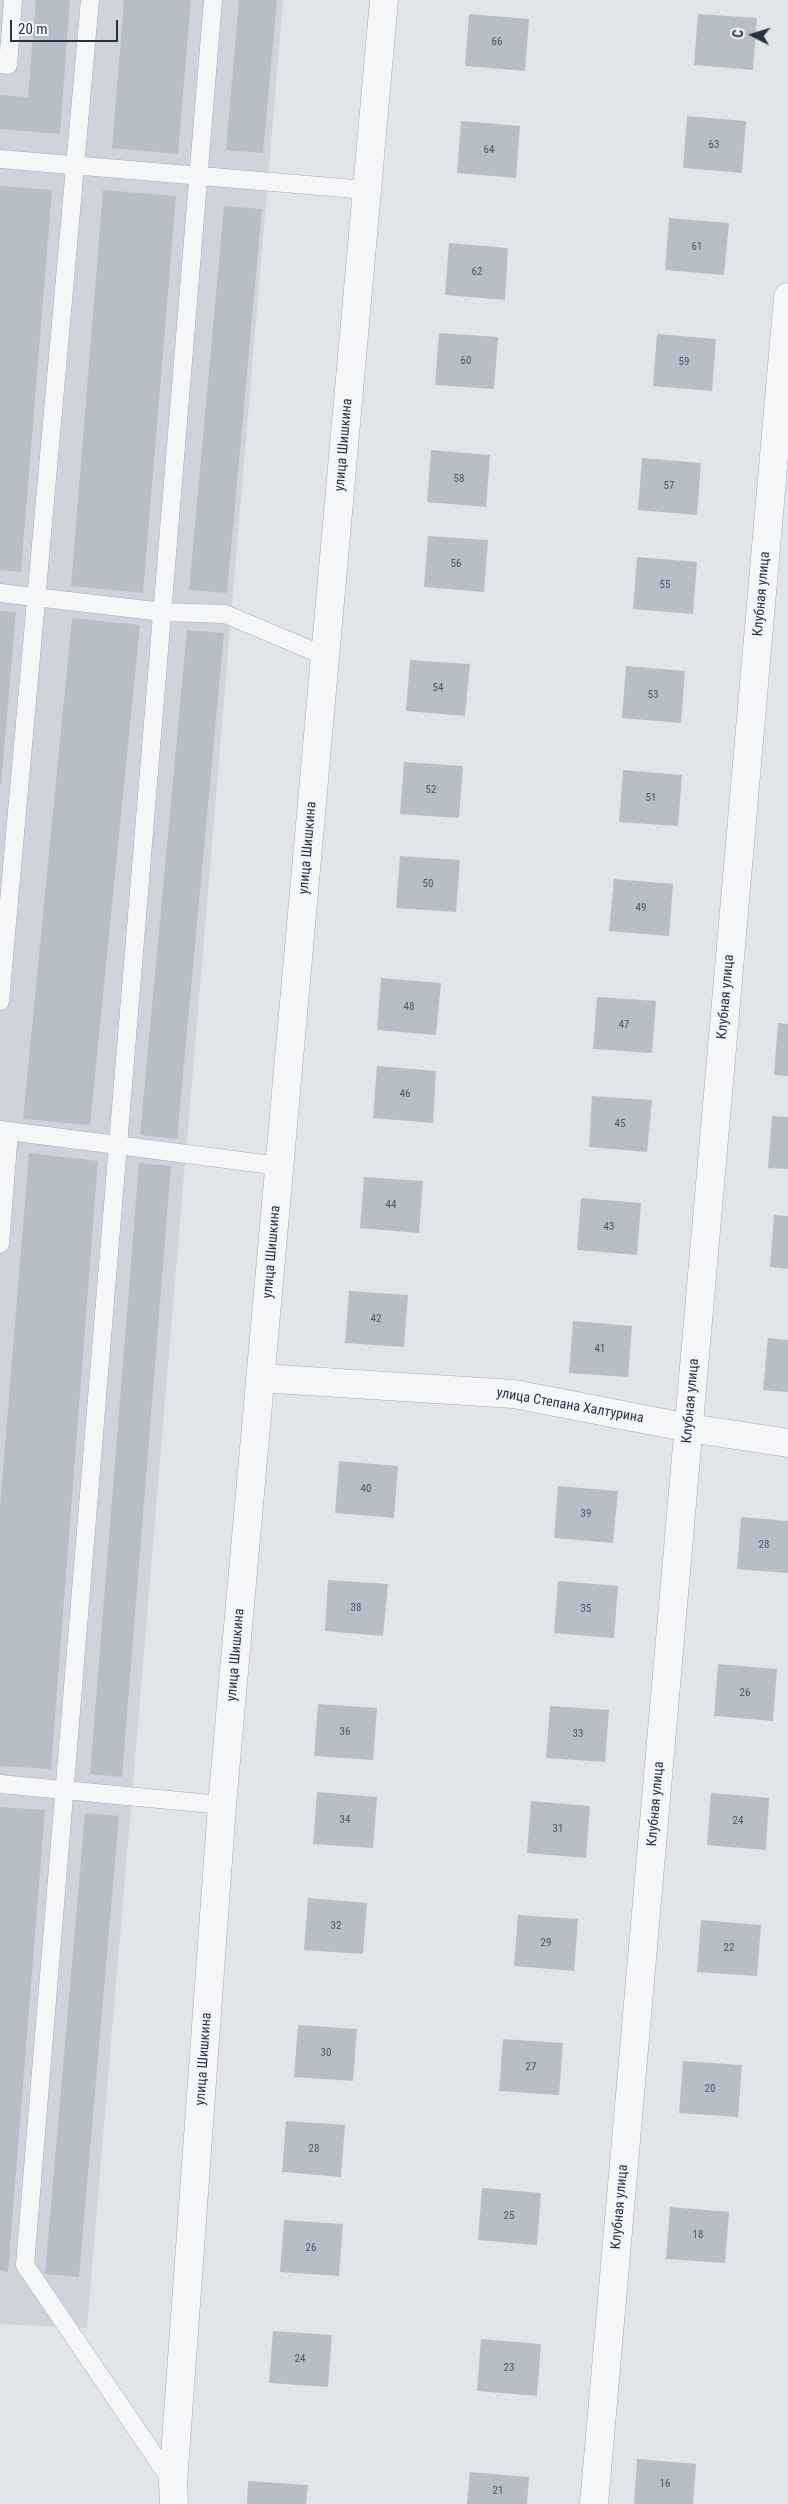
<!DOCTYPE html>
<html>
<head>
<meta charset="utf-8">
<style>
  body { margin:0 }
  #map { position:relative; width:788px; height:2504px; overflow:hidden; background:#e1e5ea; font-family:"Roboto Condensed",sans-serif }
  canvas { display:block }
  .north { position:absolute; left:728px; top:10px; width:50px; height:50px; -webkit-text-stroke:4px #f1f4f8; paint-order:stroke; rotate:275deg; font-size:14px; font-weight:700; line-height:20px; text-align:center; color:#293243 }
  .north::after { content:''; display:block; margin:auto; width:18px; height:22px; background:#293243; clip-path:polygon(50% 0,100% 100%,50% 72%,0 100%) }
  .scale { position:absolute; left:10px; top:20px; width:108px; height:22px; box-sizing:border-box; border:2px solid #293243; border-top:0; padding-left:6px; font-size:15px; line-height:18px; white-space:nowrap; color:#293243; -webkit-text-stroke:4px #f1f4f8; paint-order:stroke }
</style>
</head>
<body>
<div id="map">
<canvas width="788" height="2504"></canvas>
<div class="north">С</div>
<div class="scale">20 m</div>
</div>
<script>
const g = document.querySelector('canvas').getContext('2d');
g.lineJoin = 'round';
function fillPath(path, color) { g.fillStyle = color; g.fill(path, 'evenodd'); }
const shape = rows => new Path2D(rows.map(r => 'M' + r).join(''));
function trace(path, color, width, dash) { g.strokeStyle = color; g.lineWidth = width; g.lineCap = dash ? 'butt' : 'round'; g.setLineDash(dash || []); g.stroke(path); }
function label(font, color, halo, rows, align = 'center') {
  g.font = font + ' "Roboto Condensed",sans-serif'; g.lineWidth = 4.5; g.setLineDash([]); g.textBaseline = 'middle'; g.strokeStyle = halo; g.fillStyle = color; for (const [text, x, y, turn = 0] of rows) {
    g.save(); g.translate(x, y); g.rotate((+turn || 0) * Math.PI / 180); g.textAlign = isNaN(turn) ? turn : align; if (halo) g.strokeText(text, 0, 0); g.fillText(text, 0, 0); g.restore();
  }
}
fillPath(shape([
  [0,0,283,0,87,2328,0,2324]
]), '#cfd4dc');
fillPath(shape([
  [36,0,70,0,60,134,0,129,0,95,28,97],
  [124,0,191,0,178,154,112,148],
  [239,0,277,0,263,153,226,150],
  [469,14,529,19,525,71,465,66],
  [698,14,757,18,753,70,694,65],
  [687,116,746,121,742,173,683,168],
  [461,121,520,126,516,178,457,173],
  [0,186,52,190,21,572,0,570],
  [103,190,176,196,143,593,71,586],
  [224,206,262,209,227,593,189,590],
  [669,218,729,223,724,275,665,270],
  [449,243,508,248,505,300,445,295],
  [439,333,498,337,494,389,435,385],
  [657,334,716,339,712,391,653,386],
  [431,450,490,455,486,507,427,502],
  [642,458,701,463,697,515,638,510],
  [428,536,488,540,484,592,424,587],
  [637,557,697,562,693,614,633,609],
  [0,611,16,612,1,785,0,785],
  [72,618,140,625,90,1125,23,1119],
  [187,630,224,633,177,1139,140,1135],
  [410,660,470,664,465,716,406,711],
  [626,666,685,671,681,723,622,718],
  [404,762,463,766,459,818,400,814],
  [623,770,682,775,678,826,619,822],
  [400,856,460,860,456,912,396,908],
  [614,879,673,884,669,936,609,931],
  [381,978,441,983,436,1035,377,1030],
  [597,997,656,1001,652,1053,593,1049],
  [778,1023,788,1024,788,1076,774,1075],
  [377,1066,436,1071,433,1123,373,1118],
  [592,1096,652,1100,647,1152,589,1147],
  [772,1116,788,1117,788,1169,768,1168],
  [29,1153,98,1161,51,1769,0,1766,0,1506],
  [139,1163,171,1166,122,1777,90,1774],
  [364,1177,423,1181,419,1233,360,1228],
  [581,1198,641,1203,637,1255,577,1250],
  [774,1215,788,1216,788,1269,770,1267],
  [349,1291,408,1295,404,1347,345,1343],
  [573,1321,632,1326,628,1377,569,1373],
  [768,1338,788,1340,788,1392,763,1390],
  [339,1461,398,1466,394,1518,335,1513],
  [558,1486,618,1491,613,1543,554,1538],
  [741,1517,788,1521,788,1573,737,1569],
  [328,1580,388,1584,383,1636,325,1631],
  [558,1581,618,1586,614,1638,554,1633],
  [718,1664,777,1669,773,1721,714,1716],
  [318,1704,377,1708,373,1760,314,1756],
  [550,1706,609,1710,605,1762,546,1758],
  [317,1792,377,1797,373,1848,313,1844],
  [711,1793,769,1798,766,1850,707,1845],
  [531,1801,590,1806,586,1858,527,1853],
  [0,1807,45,1810,8,2272,0,2271],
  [85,1813,119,1816,79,2277,45,2274],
  [308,1898,367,1903,363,1954,304,1950],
  [518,1915,578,1919,574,1971,514,1966],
  [701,1920,761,1925,757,1976,697,1972],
  [298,2025,357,2029,353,2081,294,2077],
  [503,2039,563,2043,559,2095,499,2091],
  [683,2061,742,2065,738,2117,679,2113],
  [286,2121,345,2125,341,2177,282,2172],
  [482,2188,541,2193,537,2245,478,2240],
  [670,2207,729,2212,725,2263,666,2259],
  [284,2220,343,2224,339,2276,280,2272],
  [273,2331,332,2335,328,2387,269,2383],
  [481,2339,541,2344,537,2396,477,2391],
  [637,2459,696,2464,693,2504,634,2504],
  [470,2472,529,2477,527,2504,467,2504],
  [248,2481,308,2485,306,2504,247,2504]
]), '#b8bec8');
const lane = shape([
  [0,64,8,65,13,0],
  [0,159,367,190],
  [0,593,163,612,225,614,325,656],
  [0,1001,90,0],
  [0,1130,280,1166],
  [0,1244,9,1131],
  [0,1784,222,1805],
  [173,2483,25,2265,213,0]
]);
const street = shape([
  [260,1378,514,1394,689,1428,788,1443],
  [174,2504,173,2483,222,1805,384,0],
  [594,2504,788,297]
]);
trace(lane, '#a6acb5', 19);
trace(street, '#a6acb5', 29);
trace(lane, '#f4f6f8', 18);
trace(street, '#f4f6f8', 28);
label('11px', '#4d5564', null, [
  ["66",497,42],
  ["63",714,145],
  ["64",489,150],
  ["61",697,247],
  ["62",477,272],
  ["60",466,361],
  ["59",684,362],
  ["58",459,479],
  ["57",669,486],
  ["56",456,564],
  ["55",665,585],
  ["54",438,688],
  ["53",653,695],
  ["52",431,790],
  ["51",651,798],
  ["50",428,884],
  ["49",641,908],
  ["48",409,1007],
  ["47",624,1025],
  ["46",405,1094],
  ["45",620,1124],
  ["44",391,1205],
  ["43",609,1227],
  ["42",376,1319],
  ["41",600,1349],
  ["40",366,1489],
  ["39",586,1514],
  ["28",764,1545],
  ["38",356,1608],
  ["35",586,1609],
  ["26",745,1693],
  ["36",345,1732],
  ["33",578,1734],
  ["34",345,1820],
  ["24",738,1821],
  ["31",558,1829],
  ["32",336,1926],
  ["29",546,1943],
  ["22",729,1948],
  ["30",326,2053],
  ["27",531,2067],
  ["20",710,2089],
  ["28",314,2149],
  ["25",509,2216],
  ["18",698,2235],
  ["26",311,2248],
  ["24",300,2359],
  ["23",509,2368],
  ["16",665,2484],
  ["21",498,2491]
]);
label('14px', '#293243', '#f1f4f8', [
  ["улица Шишкина",344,445,-85],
  ["Клубная улица",762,594,-85],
  ["улица Шишкина",308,848,-85],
  ["Клубная улица",726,997,-85],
  ["улица Шишкина",272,1252,-85],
  ["Клубная улица",691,1401,-85],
  ["улица Степана Халтурина",570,1406,10],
  ["улица Шишкина",236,1655,-85],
  ["Клубная улица",656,1804,-85],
  ["улица Шишкина",204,2059,-86],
  ["Клубная улица",620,2207,-85]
]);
</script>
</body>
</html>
